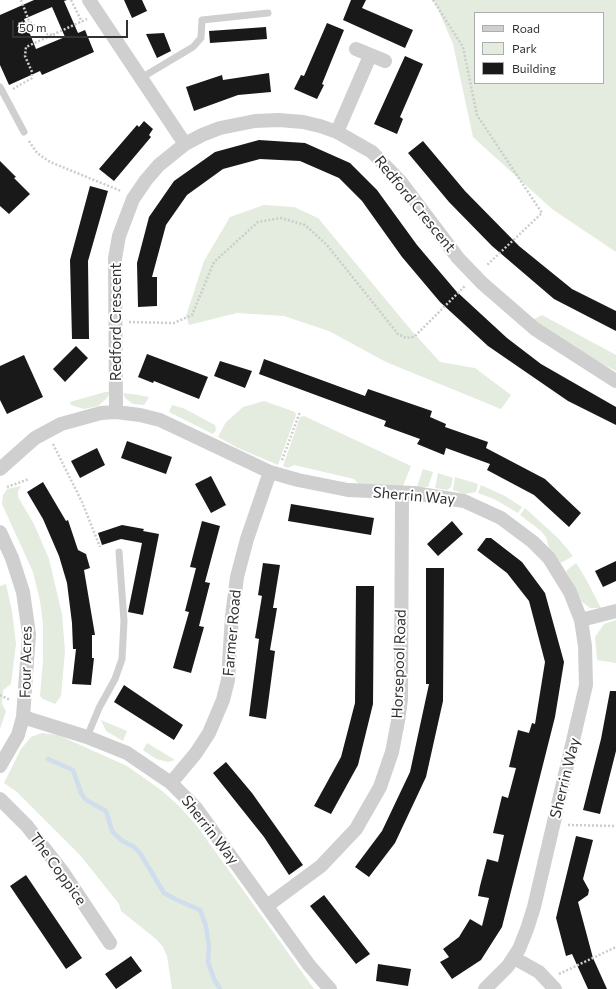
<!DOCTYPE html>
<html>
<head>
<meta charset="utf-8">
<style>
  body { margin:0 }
  #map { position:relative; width:616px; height:989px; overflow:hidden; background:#fff; font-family:Commissioner,sans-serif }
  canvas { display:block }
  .legend { position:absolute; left:474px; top:12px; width:130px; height:72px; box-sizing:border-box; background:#fff; border:1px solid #adadad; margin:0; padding:5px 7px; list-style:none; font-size:12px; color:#323232 }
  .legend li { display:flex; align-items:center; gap:8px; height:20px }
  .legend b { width:20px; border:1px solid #adadad }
  .scale { position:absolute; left:12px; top:20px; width:116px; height:18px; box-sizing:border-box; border:2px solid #323232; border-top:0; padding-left:5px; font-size:12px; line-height:14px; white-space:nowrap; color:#323232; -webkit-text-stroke:3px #fff; paint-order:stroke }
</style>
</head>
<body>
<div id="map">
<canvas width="616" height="989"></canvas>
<ul class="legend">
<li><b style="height:5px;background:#cfcfcf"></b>Road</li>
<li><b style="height:11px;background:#e4ebdf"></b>Park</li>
<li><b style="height:11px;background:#191919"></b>Building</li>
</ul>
<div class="scale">50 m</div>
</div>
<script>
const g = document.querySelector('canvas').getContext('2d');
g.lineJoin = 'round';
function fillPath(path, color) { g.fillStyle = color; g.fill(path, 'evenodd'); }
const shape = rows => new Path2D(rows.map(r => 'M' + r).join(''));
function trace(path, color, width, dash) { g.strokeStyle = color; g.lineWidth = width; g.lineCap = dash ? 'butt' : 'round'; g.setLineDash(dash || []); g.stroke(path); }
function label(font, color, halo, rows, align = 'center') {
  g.font = font + ' Commissioner,sans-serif'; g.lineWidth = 4; g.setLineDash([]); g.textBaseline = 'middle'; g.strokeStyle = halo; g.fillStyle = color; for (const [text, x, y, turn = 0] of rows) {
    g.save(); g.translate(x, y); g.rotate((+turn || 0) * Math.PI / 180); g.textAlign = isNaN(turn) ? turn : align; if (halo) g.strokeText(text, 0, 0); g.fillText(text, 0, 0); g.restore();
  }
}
fillPath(shape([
  [434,0,616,0,616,252,552,209,473,137,453,44],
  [475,13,603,13,603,83,475,83],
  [264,205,294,207,318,218,411,330,440,362,475,368,511,395,501,409,386,362,329,331,284,316,237,313,189,325,186,316,204,261,230,217],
  [542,315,616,355,616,371,591,358,533,320],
  [105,392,110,392,107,398,98,406,84,409,71,405,70,402],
  [123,393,138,395,149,397,144,405,133,404,125,398],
  [264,401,295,412,296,415,278,465,238,448,218,437,226,422,243,407],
  [172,405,183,408,215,425,216,430,213,434,169,412],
  [304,416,411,466,403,486,361,486,354,479,294,465,288,468,283,466,300,417],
  [423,469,433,472,428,487,417,487],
  [438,473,453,478,451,487,447,490,435,488],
  [455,477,478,484,476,492,464,494,453,490],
  [481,485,505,496,522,507,518,513,494,499,478,493],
  [21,486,18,491,18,497,34,524,49,559,62,614,65,651,61,696,55,704,43,699,40,696,43,661,43,624,40,601,33,572,2,504,3,495,7,489],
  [525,508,559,539,573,556,561,563,549,548,546,537,541,531,520,515],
  [576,563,586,579,601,608,590,608,582,602,566,571],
  [6,584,12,611,16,644,11,684,3,690,2,704,6,711,0,729,0,586],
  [616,620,616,663,597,660,595,637,604,624],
  [101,720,127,731,123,741,106,731],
  [42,733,58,735,127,766,161,790,179,806,197,826,314,989,172,989,167,956,163,947,156,939,121,911,119,904,80,855,17,792,4,783,21,749,31,737],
  [147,743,175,760,168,762,156,759,143,750]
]), '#e4ebdf');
trace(shape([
  [48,759,73,770,81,793,86,800,106,811,112,831,121,840,134,847,140,853,164,893,177,900,200,910,206,926,209,948,208,962,214,979,220,989]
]), '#cfdded', 4.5);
fillPath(shape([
  [34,0,67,0,64,1,78,33,85,30,94,52,42,75,40,71,9,85,0,65,0,15],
  [52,7,65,37,36,49,24,19],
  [124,0,142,0,147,11,132,18],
  [351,0,366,0,362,8,413,30,405,48,343,20],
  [327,23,344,30,322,84,324,85,317,99,294,89,301,75,304,76],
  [266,27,267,39,210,43,209,31],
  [164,33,171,51,157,58,146,34],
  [405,56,423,64,400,117,403,119,397,134,374,124],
  [269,73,271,92,238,95,194,111,186,87,222,75,223,80],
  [144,121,153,129,149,135,151,137,114,181,99,169,137,125,139,127],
  [259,140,305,143,350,163,377,190,417,245,456,291,507,338,541,364,616,407,616,425,568,401,488,346,440,302,402,257,362,201,339,178,300,161,260,159,223,169,187,195,166,225,152,277,157,277,157,306,138,307,137,263,149,217,174,181,215,152],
  [423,141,465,191,519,246,572,289,616,311,616,331,554,299,492,246,449,202,408,153],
  [0,161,16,177,14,178,30,194,9,214,0,206],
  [90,186,108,191,88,261,89,339,72,339,70,260],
  [76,346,88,358,65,382,53,369],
  [147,354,208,377,199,399,154,381,153,383,138,377],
  [24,355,43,397,7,414,0,400,0,366],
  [264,359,365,396,368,389,432,411,430,417,446,424,445,427,488,442,486,448,545,479,581,513,569,527,534,495,487,470,490,464,446,448,444,455,417,444,420,439,384,426,386,421,259,374],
  [220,361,252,371,245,388,214,376],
  [127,441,172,457,166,474,121,458],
  [97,448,105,465,80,478,71,461],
  [211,476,226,505,211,513,195,484],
  [43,482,66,521,68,520,78,550,86,554,90,568,84,570,95,635,92,635,92,658,94,658,91,685,72,684,76,649,73,649,72,623,67,583,59,556,43,519,27,492],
  [291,504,374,518,371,535,288,521],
  [202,521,220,526,205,582,210,583,199,626,204,627,191,673,173,668,189,612,185,611,196,568,190,567],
  [452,521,463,534,438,556,427,544],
  [122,525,144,529,143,531,159,534,143,615,128,612,142,543,121,539,102,545,98,533],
  [486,538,491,538,522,562,545,593,564,662,555,717,502,927,481,960,452,979,440,962,449,957,443,949,459,937,470,919,482,926,489,898,478,896,480,886,487,859,498,862,504,835,493,833,502,796,508,798,516,768,509,767,518,730,529,733,532,723,535,724,545,662,529,601,507,573,477,550],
  [616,561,616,581,603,587,595,571],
  [263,563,280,565,273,608,277,608,270,650,275,651,266,719,249,716,259,639,255,638,262,596,258,595],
  [426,568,444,568,443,701,426,777,395,843,369,877,355,867,382,831,410,772,429,684,426,684],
  [356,586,374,586,373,704,358,765,331,814,314,806,341,757,355,703],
  [124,685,183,725,174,740,114,702],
  [610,691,616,691,616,751,600,814,583,810,601,739],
  [226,762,252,793,303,865,289,875,264,837,213,773],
  [576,836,593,840,583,879,589,890,588,895,578,902,593,958,607,989,588,989,572,954,566,956,556,918],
  [26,875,82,958,66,969,10,886],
  [324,895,370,954,356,964,310,906],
  [131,956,142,971,116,989,105,974],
  [378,964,411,969,408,986,376,981]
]), '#191919');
trace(shape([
  [21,0,29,21,39,30,47,34,55,35],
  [71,0,82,22],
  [433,0,463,47,477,115,542,213,486,266],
  [21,25,29,21],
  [13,89,32,78,32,72,25,56,26,47,87,19],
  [29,141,37,153,50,162,121,191],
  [129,322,174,323,192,315,214,262,258,222,281,218,305,225,327,245,398,334,406,338,414,337,465,286],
  [53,444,82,502,100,547],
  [282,460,300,412],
  [7,487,29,479],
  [0,695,10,700],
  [568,825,616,826],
  [559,974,616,947]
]), '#ccc', 2.5, [2, 2]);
trace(shape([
  [141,78,193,47,201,38,202,20,268,13],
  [0,87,24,132],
  [87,737,99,708,115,679,122,659,124,621,119,552]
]), '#cfcfcf', 7);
trace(shape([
  [89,0,185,144],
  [356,49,385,61],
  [337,132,370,56],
  [116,412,115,258,119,236,133,199,146,180,159,165,185,144,202,135,220,128,255,121,279,120,303,122,320,126,337,132,372,152,400,181,458,258,482,283,535,329,616,381],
  [0,469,35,438,61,424,101,413,116,412,140,415,160,420,270,472,298,480,348,490,414,493,464,501,501,518,533,542,549,558,570,592,581,620,585,646,586,685,534,907,527,929,519,949,508,966,485,989],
  [0,532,12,558,23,592,29,634,23,717,18,735,0,766],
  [581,620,616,611],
  [23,717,87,737,127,753,171,783,196,808,309,965,330,989],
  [171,783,196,753,209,733,223,700,228,680,232,616,237,577,247,539,270,472],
  [0,799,27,826,62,871,110,943],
  [267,906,321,866,356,829,380,787,392,752,398,721,401,699,402,493],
  [514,958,539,972,555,989]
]), '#cfcfcf', 14);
label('15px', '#323232', '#fff', [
  ["Redford Crescent",415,204,51],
  ["Redford Crescent",116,322,-90],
  ["Sherrin Way",414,496,5],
  ["Farmer Road",232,633,-85],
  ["Four Acres",26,662,-89],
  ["Horsepool Road",399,664,-88],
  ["Sherrin Way",565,778,-76],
  ["Sherrin Way",210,830,52],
  ["The Coppice",58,869,54]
]);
</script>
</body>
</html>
